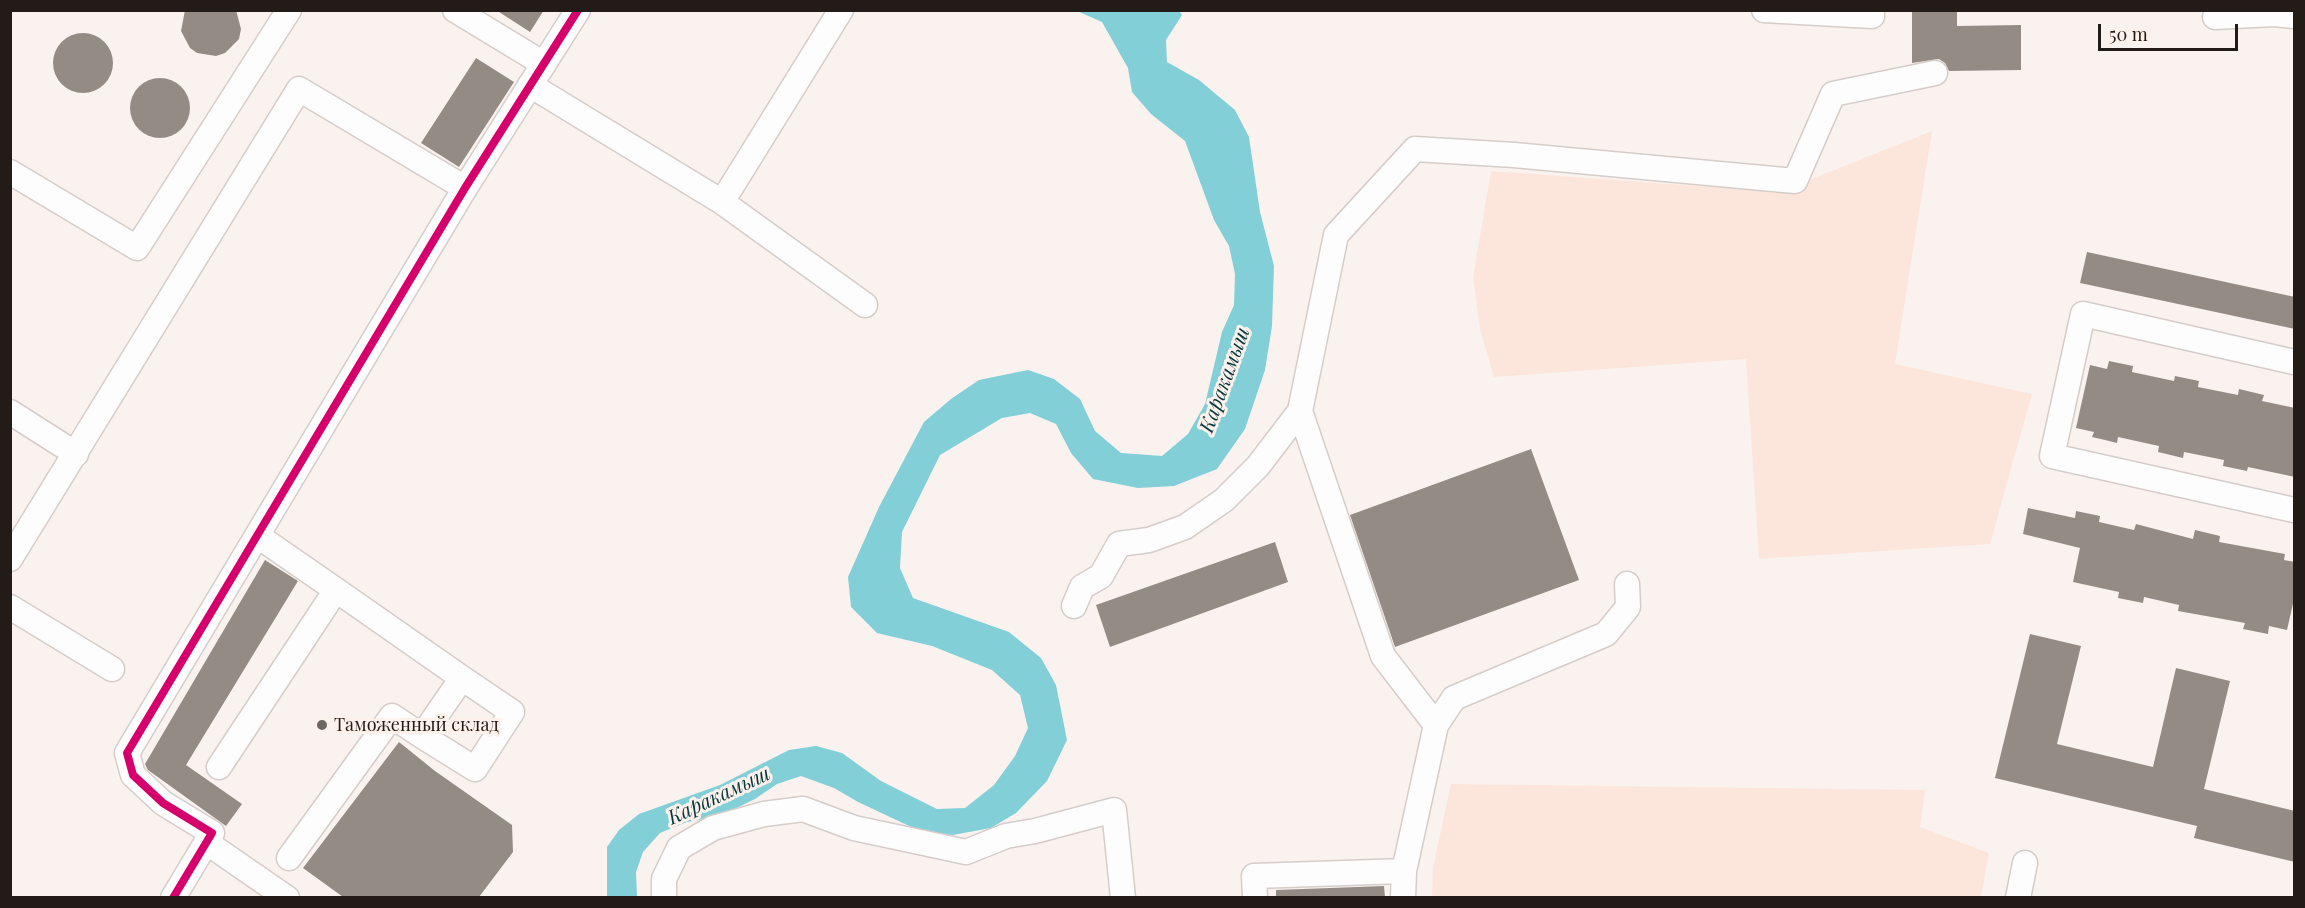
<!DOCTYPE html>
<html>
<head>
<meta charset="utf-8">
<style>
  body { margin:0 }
  #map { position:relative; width:2305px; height:908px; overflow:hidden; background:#faf2ef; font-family:"Playfair Display",serif }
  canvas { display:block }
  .frame { position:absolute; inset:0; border:12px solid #231b18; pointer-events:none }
  .scale { position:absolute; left:2098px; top:24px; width:140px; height:27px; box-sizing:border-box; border:3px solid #231b18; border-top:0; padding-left:8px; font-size:18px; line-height:21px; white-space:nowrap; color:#231b18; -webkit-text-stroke:4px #fef1eb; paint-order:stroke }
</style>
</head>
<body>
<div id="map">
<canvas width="2305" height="908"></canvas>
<div class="frame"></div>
<div class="scale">50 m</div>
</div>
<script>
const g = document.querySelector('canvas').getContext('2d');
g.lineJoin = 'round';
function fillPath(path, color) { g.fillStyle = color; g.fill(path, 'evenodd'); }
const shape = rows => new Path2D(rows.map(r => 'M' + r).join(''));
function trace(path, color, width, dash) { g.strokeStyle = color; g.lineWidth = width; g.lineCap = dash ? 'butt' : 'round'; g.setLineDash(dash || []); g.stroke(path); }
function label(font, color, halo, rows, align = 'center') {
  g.font = font + ' "Playfair Display",serif'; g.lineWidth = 6; g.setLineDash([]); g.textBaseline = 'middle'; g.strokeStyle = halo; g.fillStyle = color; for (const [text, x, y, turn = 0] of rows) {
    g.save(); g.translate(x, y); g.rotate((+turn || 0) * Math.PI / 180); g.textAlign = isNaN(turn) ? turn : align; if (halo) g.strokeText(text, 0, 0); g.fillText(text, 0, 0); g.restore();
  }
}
fillPath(shape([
  [1932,131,1895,364,2032,394,1990,544,1759,559,1746,359,1494,377,1480,329,1473,277,1491,171,1779,192],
  [1451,784,1925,790,1920,827,1989,853,1981,897,1432,897,1433,867]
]), '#fce6dc');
fillPath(shape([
  [1077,11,1179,11,1182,15,1166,40,1167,62,1199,80,1235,110,1249,137,1260,212,1274,266,1272,326,1265,370,1245,429,1217,469,1174,486,1138,488,1093,479,1071,453,1056,424,1030,413,1002,418,940,455,902,532,900,568,913,598,1009,632,1041,658,1056,685,1067,740,1047,781,1016,813,991,828,953,835,922,832,858,802,834,788,801,776,777,784,755,799,718,817,687,822,660,833,643,852,636,872,637,897,607,897,607,847,619,830,639,814,720,785,789,750,816,746,842,753,881,781,937,809,965,808,994,785,1015,756,1028,728,1020,695,992,670,932,646,877,633,851,607,848,577,879,507,924,422,951,399,979,380,1028,370,1054,379,1080,399,1095,431,1121,453,1162,456,1188,434,1205,404,1222,332,1234,305,1235,274,1229,246,1214,220,1185,141,1151,114,1132,92,1128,68,1102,22]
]), '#82cfd8');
fillPath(shape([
  [185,10,236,10,241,29,239,39,225,53,216,56,197,53,190,48,181,31],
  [496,10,544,10,530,32],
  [1912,10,1957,10,1957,26,2021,25,2021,70,1949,71,1945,63,1939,59,1912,63],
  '53 63a30 30 0 1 1 60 0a30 30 0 1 1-60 0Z',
  [476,58,514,82,459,167,421,143],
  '130 108a30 30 0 1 1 60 0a30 30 0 1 1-60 0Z',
  [2087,252,2295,297,2295,329,2080,283],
  [2109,361,2133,366,2132,372,2174,381,2175,376,2199,381,2198,387,2238,395,2239,389,2264,395,2262,401,2295,408,2295,477,2248,467,2247,471,2223,466,2224,460,2184,452,2183,458,2158,452,2159,446,2118,437,2117,443,2105,440,2092,437,2094,432,2076,428,2090,365,2107,369],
  [1531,449,1579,580,1395,647,1350,515],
  [2028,508,2075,518,2076,511,2100,516,2099,522,2134,530,2136,524,2193,539,2195,530,2220,536,2219,542,2285,554,2284,560,2295,562,2295,595,2287,630,2269,626,2268,634,2243,629,2245,623,2178,611,2179,605,2144,597,2143,603,2118,598,2119,592,2073,582,2080,548,2023,534],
  [1275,542,1288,582,1110,647,1096,605],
  [265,560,298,581,186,765,242,804,226,826,148,770,145,764],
  [2030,634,2081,646,2057,744,2153,767,2176,668,2230,681,2204,789,2295,811,2295,862,2194,838,2197,826,1995,778],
  [399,742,435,771,512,825,513,852,479,897,343,897,303,868],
  [1384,886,1385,897,1276,897,1276,890]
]), '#948c84');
const minor = shape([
  [455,10,544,64],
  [1764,10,1872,16,1872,10],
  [2215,17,2274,14,2294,16],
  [530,85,722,202,865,305],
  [10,172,137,248,289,10],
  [722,202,841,10],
  [2294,362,2083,314,2052,456,2294,510],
  [1300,411,1383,656,1436,725,1404,871,1403,898],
  [10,412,76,454],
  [258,536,336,590,462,678,512,712,475,769,422,736,462,678],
  [10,559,299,89,465,188],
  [1074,606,1082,587,1101,576,1119,544,1149,540,1185,527,1224,500,1258,466,1300,411,1336,235,1415,149,1514,155,1795,181,1833,94,1935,73],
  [10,607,112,669],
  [1436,725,1454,698,1606,634,1628,607,1627,584],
  [219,767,336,590],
  [206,842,287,898],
  [289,858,392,716,422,736],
  [173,898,212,833,163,803,133,775,127,753,465,188,578,10],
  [664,898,664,879,679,848,713,828,764,814,803,809,854,828,966,852,1006,836,1035,831,1114,810,1123,898],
  [1255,898,1254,876,1404,871],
  [2018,898,2025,863]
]);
trace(minor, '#d5cdca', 27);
trace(minor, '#fefdfd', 24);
trace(shape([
  [173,898,212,833,163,803,133,775,127,753,465,188,578,10]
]), '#d6006c', 8);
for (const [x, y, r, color] of [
  [322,725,6,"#6e6663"]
]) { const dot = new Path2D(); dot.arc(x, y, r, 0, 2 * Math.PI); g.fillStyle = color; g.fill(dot); trace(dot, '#fef1eb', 2); }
label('18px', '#231b18', '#fef1eb', [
  ["Таможенный склад",334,725]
], 'left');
label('italic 20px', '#01393f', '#fef1eb', [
  ["Каракамыш",1225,380,-70],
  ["Каракамыш",719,796,-25]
]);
</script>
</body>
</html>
